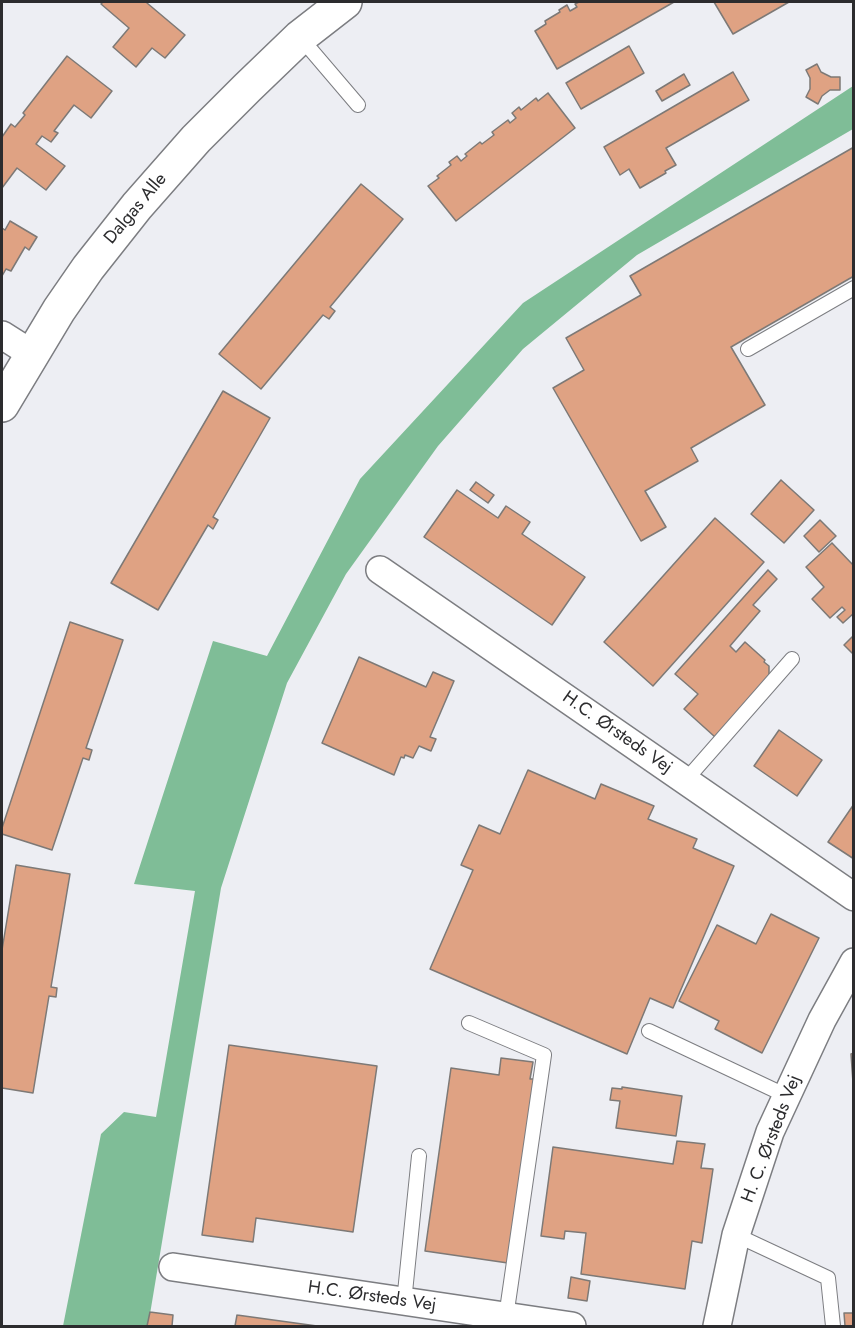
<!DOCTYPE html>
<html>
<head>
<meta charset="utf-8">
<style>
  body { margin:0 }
  #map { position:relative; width:855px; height:1328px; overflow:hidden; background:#edeef3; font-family:Jost,sans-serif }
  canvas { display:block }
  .frame { position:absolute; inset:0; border:3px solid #2c2c2e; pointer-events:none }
</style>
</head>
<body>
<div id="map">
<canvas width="855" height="1328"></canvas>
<div class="frame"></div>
</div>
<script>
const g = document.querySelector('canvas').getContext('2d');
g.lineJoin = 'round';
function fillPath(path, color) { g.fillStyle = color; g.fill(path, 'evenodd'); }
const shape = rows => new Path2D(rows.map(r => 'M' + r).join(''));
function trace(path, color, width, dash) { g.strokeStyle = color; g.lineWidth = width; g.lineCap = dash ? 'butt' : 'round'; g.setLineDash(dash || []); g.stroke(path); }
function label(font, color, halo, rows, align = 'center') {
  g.font = font + ' Jost,sans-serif'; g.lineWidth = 5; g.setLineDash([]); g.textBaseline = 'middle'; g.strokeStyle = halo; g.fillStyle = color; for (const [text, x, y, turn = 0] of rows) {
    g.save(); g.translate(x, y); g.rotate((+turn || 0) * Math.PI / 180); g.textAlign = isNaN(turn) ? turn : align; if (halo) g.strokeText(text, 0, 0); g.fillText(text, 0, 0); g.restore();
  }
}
fillPath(shape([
  [853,86,853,129,637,255,523,349,438,446,346,574,287,683,221,888,148,1326,63,1326,101,1134,124,1112,156,1117,195,891,134,884,213,641,267,656,360,479,523,303]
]), '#7fbd97');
const building = shape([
  [103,2,148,2,147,3,185,35,165,58,152,48,136,67,113,47,129,28,101,4,103,2],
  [579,2,674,2,557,69,535,31,546,24,545,21,560,12,559,10,567,5,570,11,577,7,575,4,579,2],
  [714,2,789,2,733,34,714,2],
  [629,46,644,73,581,109,566,83,629,46],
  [67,56,112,91,91,118,74,105,54,131,58,133,51,142,42,136,36,144,65,166,46,190,17,168,2,188,2,137,11,124,15,127,25,115,23,113,67,56],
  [817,64,821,72,831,77,840,77,840,90,830,90,822,96,818,104,806,97,810,89,810,78,806,70,817,64],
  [733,72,749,100,666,148,676,165,665,171,666,173,640,188,629,169,620,175,604,147,733,72],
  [684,74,690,85,662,101,656,91,684,74],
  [548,93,575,128,456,221,428,186,439,178,437,176,451,165,449,162,457,156,461,161,467,156,465,154,480,142,482,144,494,135,492,132,508,120,510,123,516,118,512,113,519,107,521,110,536,98,538,101,548,93],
  [854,147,854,276,731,347,765,405,691,448,698,461,645,491,666,527,641,541,553,388,584,370,566,338,641,295,630,276,854,147],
  [361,184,403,219,330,307,335,311,329,319,323,315,261,389,219,354,361,184],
  [10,221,37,237,29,250,25,247,11,271,6,269,2,276,2,228,5,230,10,221],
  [223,391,270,418,213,517,218,520,213,529,208,525,158,610,111,583,223,391],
  [781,480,814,510,784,543,751,514,781,480],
  [476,482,494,495,488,503,470,490,476,482],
  [457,490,498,518,506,506,530,522,522,534,585,577,552,625,424,537,457,490],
  [715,518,764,562,653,686,604,642,715,518],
  [820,520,836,536,819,552,804,536,820,520],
  [832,543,854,566,854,613,843,623,837,617,845,610,842,607,830,618,812,599,824,587,806,567,832,543],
  [768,570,777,579,753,605,760,611,730,646,736,652,745,642,765,660,764,662,769,666,769,676,715,737,684,709,698,694,675,674,768,570],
  [70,622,123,640,86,748,92,750,89,760,83,758,52,850,2,834,2,828,70,622],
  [854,635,854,652,852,653,844,645,854,635],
  [359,657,426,687,433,672,454,681,430,737,436,739,431,751,419,746,413,758,405,755,404,758,401,757,394,775,322,743,359,657],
  [779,730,822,760,797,796,754,766,779,730],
  [528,770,595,799,601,784,654,806,648,819,697,839,693,848,734,866,673,1008,650,998,627,1054,430,969,473,870,461,865,479,825,500,834,528,770],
  [854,804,854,859,828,842,854,804],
  [16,865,70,874,51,987,57,988,56,997,49,996,33,1093,2,1088,2,950,16,865],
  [771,914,819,938,762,1053,715,1029,719,1021,679,1001,717,925,756,944,771,914],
  [229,1045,377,1066,353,1232,256,1218,253,1242,202,1235,229,1045],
  [854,1053,854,1097,851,1054,854,1053],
  [501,1058,533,1062,530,1079,535,1079,508,1263,425,1251,451,1068,499,1075,501,1058],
  [622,1087,682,1096,676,1136,616,1128,620,1101,610,1100,612,1088,622,1089,622,1087],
  [677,1141,705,1144,701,1168,713,1169,702,1243,692,1241,685,1289,581,1274,586,1233,565,1231,564,1239,541,1236,553,1147,673,1164,677,1141],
  [571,1277,590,1281,587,1301,568,1298,571,1277],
  [150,1312,173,1315,172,1326,147,1326,150,1312],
  [844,1313,854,1313,854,1326,845,1326,844,1313],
  [237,1315,317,1326,235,1326,237,1315]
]);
fillPath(building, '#dfa283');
trace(building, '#7d7976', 1.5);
const service = shape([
  [300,37,358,105],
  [748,349,854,288],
  [685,781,792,659],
  [469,1023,544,1055,506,1317],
  [649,1031,787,1096],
  [736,1235,828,1278,833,1326],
  [404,1302,419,1156]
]);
const minor = shape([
  [2,335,32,354],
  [380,570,854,897],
  [173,1267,572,1326],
  [717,1326,736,1235,770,1132,822,1020,854,962]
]);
const tertiary = shape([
  [2,405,59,310,88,268,137,206,196,139,247,88,300,37,345,2]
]);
trace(service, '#7c7d81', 16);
trace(minor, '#7c7d81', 30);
trace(tertiary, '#7c7d81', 36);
trace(service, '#fff', 14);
trace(minor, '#fff', 27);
trace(tertiary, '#fff', 33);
label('18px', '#2c2c2e', '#fff', [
  ["Dalgas Alle",136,209,-50],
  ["H.C. Ørsteds Vej",617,733,35],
  ["H. C. Ørsteds Vej",772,1139,-69],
  ["H.C. Ørsteds Vej",372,1297,8]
]);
</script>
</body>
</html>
